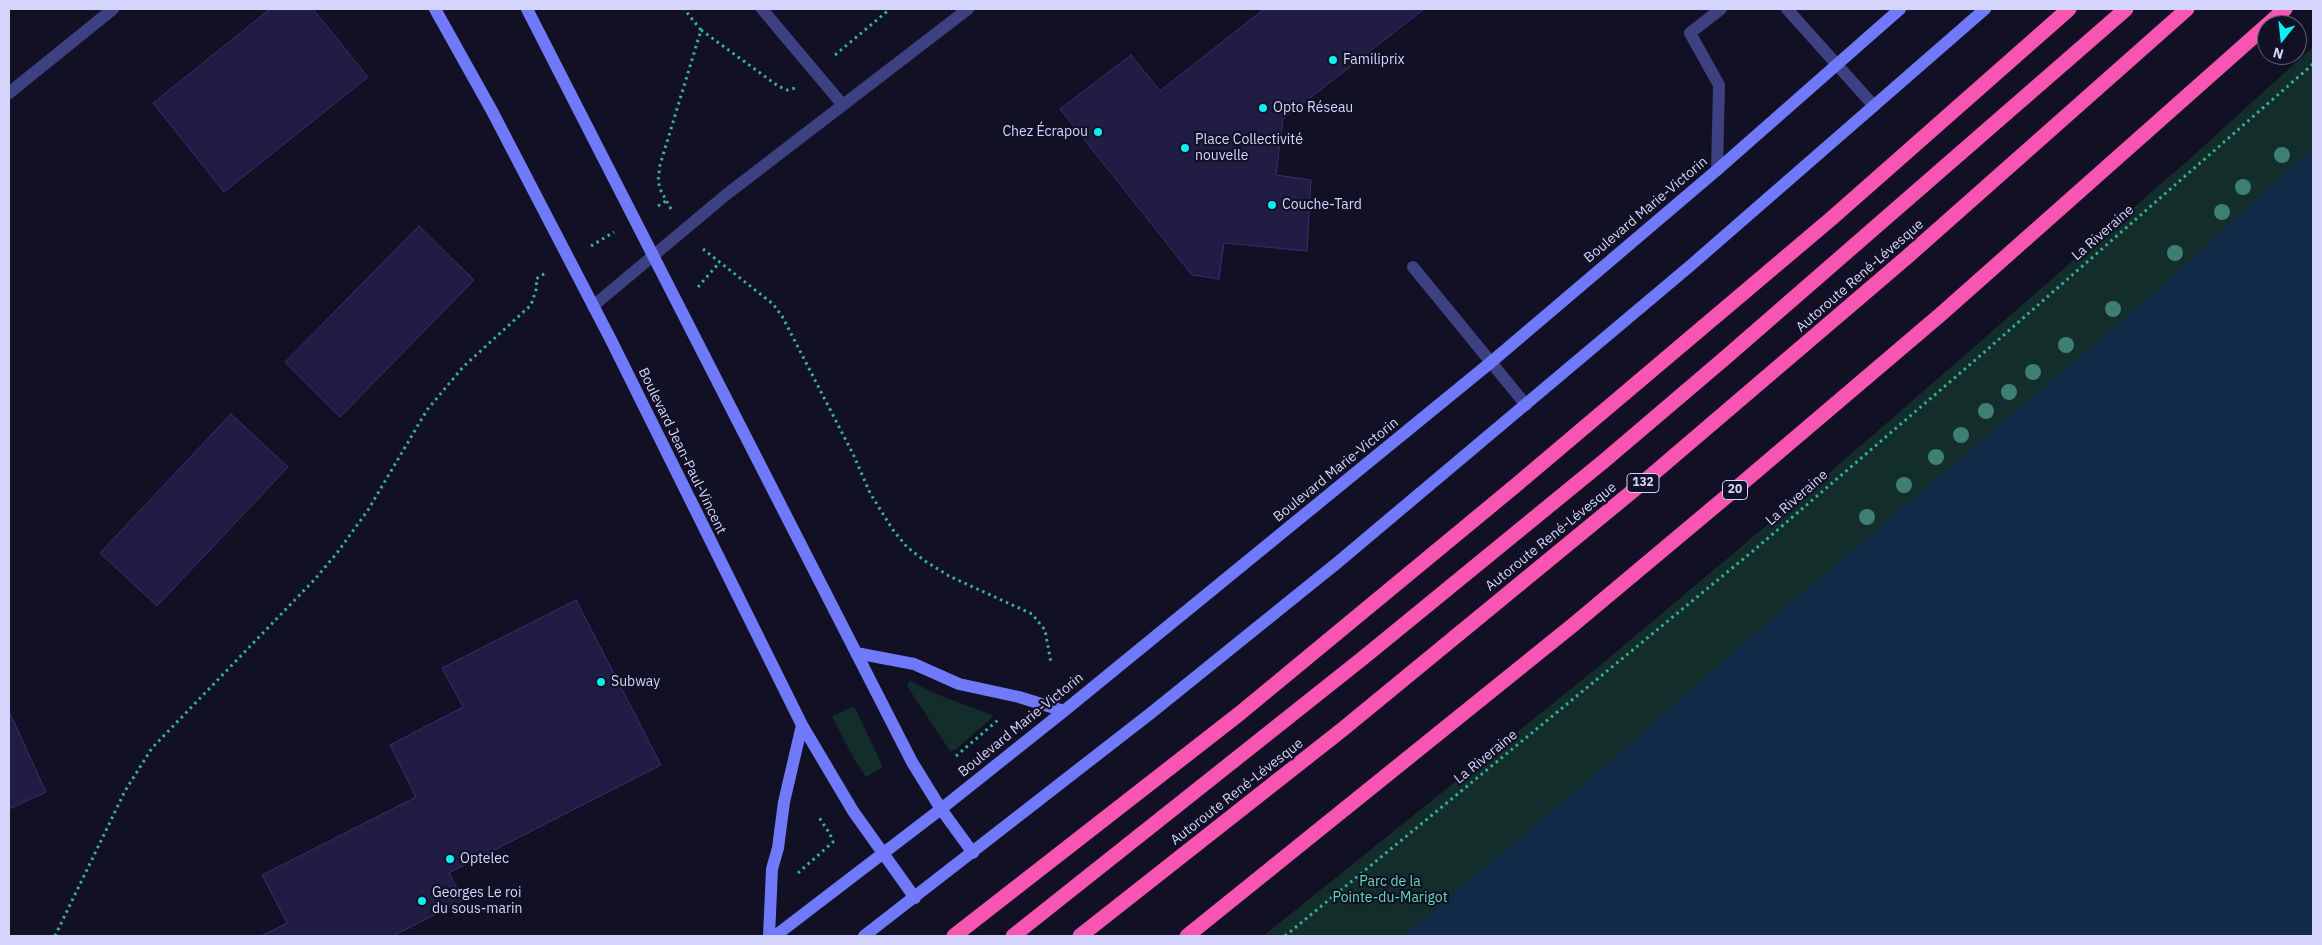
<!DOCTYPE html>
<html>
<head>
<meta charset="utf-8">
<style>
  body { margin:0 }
  #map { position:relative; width:2322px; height:945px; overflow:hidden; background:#111024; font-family:"IBM Plex Sans",sans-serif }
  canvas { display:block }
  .frame { position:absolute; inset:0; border:10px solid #d5d4fd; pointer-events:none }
  .north { position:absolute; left:2257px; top:15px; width:50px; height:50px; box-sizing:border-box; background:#111024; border:1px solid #5f5e7b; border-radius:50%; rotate:196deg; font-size:14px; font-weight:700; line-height:20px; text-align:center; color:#d5d4fd }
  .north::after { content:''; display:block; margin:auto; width:18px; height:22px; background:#0bf0f2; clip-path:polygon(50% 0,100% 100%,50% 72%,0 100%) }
</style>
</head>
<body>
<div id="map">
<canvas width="2322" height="945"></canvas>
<div class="frame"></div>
<div class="north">N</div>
</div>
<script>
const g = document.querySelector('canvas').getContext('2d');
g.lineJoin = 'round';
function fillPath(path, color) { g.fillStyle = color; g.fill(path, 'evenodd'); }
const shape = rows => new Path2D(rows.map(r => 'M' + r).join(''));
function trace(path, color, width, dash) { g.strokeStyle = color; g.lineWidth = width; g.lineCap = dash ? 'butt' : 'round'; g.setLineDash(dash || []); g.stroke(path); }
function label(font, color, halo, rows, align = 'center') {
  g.font = font + ' "IBM Plex Sans",sans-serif'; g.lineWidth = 4.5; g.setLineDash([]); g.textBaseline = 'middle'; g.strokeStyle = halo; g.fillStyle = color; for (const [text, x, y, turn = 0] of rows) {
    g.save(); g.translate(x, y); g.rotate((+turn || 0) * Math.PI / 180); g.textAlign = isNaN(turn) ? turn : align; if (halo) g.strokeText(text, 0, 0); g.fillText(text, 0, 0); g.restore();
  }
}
fillPath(shape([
  [2313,47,2313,426,1669,936,1263,936,1597,668,1842,462,2185,163],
  [910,680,931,692,992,715,993,717,955,750,950,751,907,686],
  [854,706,883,767,866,777,854,759,832,716]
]), '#132e2a');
fillPath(shape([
  [2313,147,2313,936,1403,936,1577,790,1745,642,2152,295]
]), '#102a47');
const building = shape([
  [270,9,313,9,368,77,224,192,153,103,270,9],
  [1264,9,1424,9,1283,119,1276,175,1311,180,1307,251,1224,243,1219,279,1192,275,1060,109,1131,55,1160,91,1264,9],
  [419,226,474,280,340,417,285,362,419,226],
  [231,414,288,467,157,606,100,553,231,414],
  [576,600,661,765,449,873,463,900,393,936,261,936,287,923,262,875,416,797,390,745,463,707,442,668,576,600],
  [9,711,46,792,9,809,9,711]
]);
fillPath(building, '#211c44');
trace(building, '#36306f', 1);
trace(shape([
  [701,30,778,86,787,90,796,88],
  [835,55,890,9],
  [658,206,666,201],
  [671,209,661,191,658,181,660,165,701,30,684,9],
  [591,246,614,232],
  [703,249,773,304,782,316,854,456,870,493,893,530,907,547,925,561,949,576,1032,614,1045,630,1051,663],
  [698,287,719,263],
  [956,756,998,720],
  [798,873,833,842,830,834,818,816],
  [55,936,125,791,152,748,315,579,337,553,368,510,427,410,463,367,531,305,537,287,536,279,547,272],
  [1285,936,1753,551,1973,362,2313,64]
]), '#35b19e', 3, [2.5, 4]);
trace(shape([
  [762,9,842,104],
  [1787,9,1874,106],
  [1717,170,1719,85,1690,33,1721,9],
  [1413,267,1526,405],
  [593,306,727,194,968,9]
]), '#3d4081', 12);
trace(shape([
  [9,93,113,9]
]), '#3d4081', 12);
trace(shape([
  [435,9,492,111,611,340,802,725,853,811,915,898],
  [527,9,912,762,941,809,973,853],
  [856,653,914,664,959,684,1019,697,1064,711],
  [769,936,772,869,778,848,784,802,802,725],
  [775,936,941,809,1064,711,1490,363,1717,170,1900,9],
  [864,936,1151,713,1337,563,1690,266,1985,9]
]), '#7079f9', 12);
trace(shape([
  [2267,25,2285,9],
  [954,936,1239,714,1515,486,1832,218,2069,9],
  [1013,936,1363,658,1604,461,1725,358,2126,9],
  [1080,936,1343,729,1640,485,1907,257,2187,9],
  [1187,936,1573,625,1733,491,1940,315,2267,25]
]), '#f755b1', 15);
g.fillStyle = '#3e7f72';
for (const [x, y] of [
  [2282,155],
  [2243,187],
  [2222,212],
  [2175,253],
  [2113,309],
  [2066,345],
  [2033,372],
  [2009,392],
  [1986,411],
  [1961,435],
  [1936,457],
  [1904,485],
  [1867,517]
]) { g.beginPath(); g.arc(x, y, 8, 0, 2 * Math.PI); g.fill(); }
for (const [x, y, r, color] of [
  [1333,60,5,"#0bf0f2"],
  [1263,108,5,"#0bf0f2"],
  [1098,132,5,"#0bf0f2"],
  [1185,148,5,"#0bf0f2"],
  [1272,205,5,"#0bf0f2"],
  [601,682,5,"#0bf0f2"],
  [450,859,5,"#0bf0f2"],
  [422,901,5,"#0bf0f2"]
]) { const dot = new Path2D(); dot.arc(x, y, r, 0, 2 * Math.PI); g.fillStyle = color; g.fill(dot); trace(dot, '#111024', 2); }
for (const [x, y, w] of [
  [1643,483,32],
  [1735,490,25]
]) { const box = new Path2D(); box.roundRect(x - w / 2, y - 9.5, w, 19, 4); g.fillStyle = '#111024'; g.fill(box); trace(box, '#d5d4fd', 1); }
label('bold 12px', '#d5d4fd', null, [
  ["132",1643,483],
  ["20",1735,490]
]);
label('14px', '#d5d4fd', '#111024', [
  ["Familiprix",1343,60],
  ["Opto Réseau",1273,108],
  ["Chez Écrapou",1088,132,"right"],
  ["Place Collectivité",1195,140],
  ["nouvelle",1195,156],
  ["Couche-Tard",1282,205],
  ["Subway",611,682],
  ["Optelec",460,859],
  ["Georges Le roi",432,893],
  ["du sous-marin",432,909]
], 'left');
label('14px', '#d5d4fd', '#111024', [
  ["Boulevard Marie-Victorin",1646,210,-40],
  ["La Riveraine",2103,233,-41],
  ["Autoroute René-Lévesque",1860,276,-41],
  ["Boulevard Jean-Paul-Vincent",682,451,64],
  ["Boulevard Marie-Victorin",1336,470,-39],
  ["La Riveraine",1797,498,-41],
  ["Autoroute René-Lévesque",1551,537,-39],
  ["Boulevard Marie-Victorin",1021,725,-39],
  ["La Riveraine",1486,757,-39],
  ["Autoroute René-Lévesque",1237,792,-38]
]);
label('14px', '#63dab2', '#111024', [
  ["Parc de la",1390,882],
  ["Pointe-du-Marigot",1390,898]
]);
</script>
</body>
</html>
